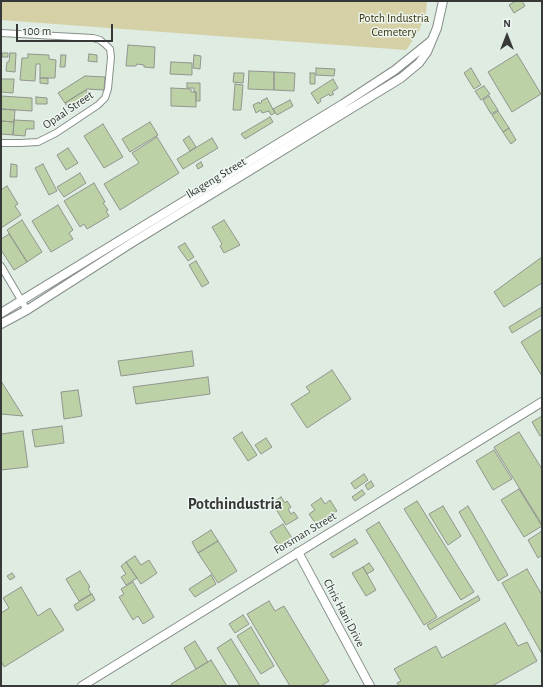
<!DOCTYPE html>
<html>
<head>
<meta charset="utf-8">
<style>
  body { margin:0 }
  #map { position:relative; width:543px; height:687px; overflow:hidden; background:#eef6f0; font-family:"Alegreya Sans",sans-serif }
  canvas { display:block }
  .frame { position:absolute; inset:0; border:2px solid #363937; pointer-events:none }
  .north { position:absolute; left:487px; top:16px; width:40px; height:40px; -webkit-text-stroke:3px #eef6f0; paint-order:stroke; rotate:0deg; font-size:11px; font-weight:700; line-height:16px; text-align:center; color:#363937 }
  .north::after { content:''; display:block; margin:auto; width:14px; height:18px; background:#363937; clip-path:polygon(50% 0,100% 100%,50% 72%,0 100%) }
  .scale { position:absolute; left:16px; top:24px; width:97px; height:18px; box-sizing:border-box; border:2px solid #363937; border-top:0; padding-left:5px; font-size:12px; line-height:14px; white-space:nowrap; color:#363937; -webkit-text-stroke:3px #eef6f0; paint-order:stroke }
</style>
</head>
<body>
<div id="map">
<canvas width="543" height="687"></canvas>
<div class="frame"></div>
<div class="north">N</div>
<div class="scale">100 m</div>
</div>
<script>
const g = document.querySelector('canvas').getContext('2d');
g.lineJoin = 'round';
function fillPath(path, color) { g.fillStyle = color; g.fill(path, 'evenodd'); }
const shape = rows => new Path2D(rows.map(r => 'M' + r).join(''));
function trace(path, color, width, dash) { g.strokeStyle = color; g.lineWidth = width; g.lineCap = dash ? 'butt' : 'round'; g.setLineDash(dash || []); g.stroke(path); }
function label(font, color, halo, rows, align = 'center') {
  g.font = font + ' "Alegreya Sans",sans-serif'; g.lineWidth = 3; g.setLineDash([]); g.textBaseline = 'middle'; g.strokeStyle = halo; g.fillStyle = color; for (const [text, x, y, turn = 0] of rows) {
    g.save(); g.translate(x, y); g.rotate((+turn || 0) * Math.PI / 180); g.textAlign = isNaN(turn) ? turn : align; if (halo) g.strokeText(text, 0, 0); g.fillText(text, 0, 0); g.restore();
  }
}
fillPath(shape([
  [1,1,542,1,542,686,1,686]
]), '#deece2');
fillPath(shape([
  [1,1,427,1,426,12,419,31,406,50,1,20]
]), '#d5d0a6');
const building = shape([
  [516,1,522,1,525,6,514,13,509,5,516,1],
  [128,45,155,47,154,68,144,67,144,65,137,64,136,66,126,66,128,45],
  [2,53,8,53,8,57,2,57,2,53],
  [10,53,16,53,15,72,6,71,7,62,9,62,10,53],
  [28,54,49,55,49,59,56,60,55,78,40,78,40,64,36,64,35,81,20,80,22,58,28,58,28,54],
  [89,54,97,55,97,62,88,61,89,54],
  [517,54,541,94,512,112,488,72,517,54],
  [61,55,66,55,65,67,60,67,61,55],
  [194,55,201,56,200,69,193,68,194,55],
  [171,62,192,63,192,75,170,74,171,62],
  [316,68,335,69,334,76,316,75,316,68],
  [471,68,481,85,474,89,464,73,471,68],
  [249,71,274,72,274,90,248,89,249,71],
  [274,72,295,73,294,91,274,90,274,72],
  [234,73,244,73,243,83,233,82,234,73],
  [310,73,315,73,315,84,310,84,310,73],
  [85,76,105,77,104,90,87,89,65,103,58,93,85,76],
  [40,78,48,78,48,84,40,83,40,78],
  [1,79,14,79,13,93,1,92,1,79],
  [333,79,338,88,332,92,334,94,330,96,329,94,320,99,321,101,318,104,311,93,333,79],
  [187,83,200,83,200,101,196,101,196,92,194,92,194,88,187,88,187,83],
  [235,84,243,85,241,110,233,110,235,84],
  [484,86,490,94,481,100,475,91,484,86],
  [171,88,191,89,191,92,196,92,196,107,171,106,171,88],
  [86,90,91,99,70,112,65,103,86,90],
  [1,96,32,98,32,111,1,109,1,96],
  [489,96,498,110,491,114,483,100,489,96],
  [36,97,47,98,47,104,36,104,36,97],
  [267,98,275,113,271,115,269,111,262,113,261,110,256,113,253,105,259,102,260,104,262,102,261,101,267,98],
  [290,100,293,106,277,115,273,109,290,100],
  [1,109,15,110,14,122,1,121,1,109],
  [498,111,509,128,503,132,492,115,498,111],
  [270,117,273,122,245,139,241,134,270,117],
  [14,120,34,121,34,129,26,129,25,136,13,135,14,120],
  [1,121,14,122,13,135,1,134,1,121],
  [150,122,158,135,130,152,122,139,150,122],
  [103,124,123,157,104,168,84,136,103,124],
  [509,128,516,140,511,144,503,132,509,128],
  [189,136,196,147,190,151,183,140,189,136],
  [157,137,179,173,120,210,104,184,139,163,132,153,157,137],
  [212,138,218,148,183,169,177,159,212,138],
  [68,148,78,163,66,170,57,155,68,148],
  [201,162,203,166,198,169,196,165,201,162],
  [11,164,17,165,17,177,10,177,11,164],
  [43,164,57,191,49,195,35,168,43,164],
  [80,173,86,183,64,197,57,187,80,173],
  [94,183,105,202,103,203,108,210,106,211,109,216,87,229,84,224,80,227,64,201,94,183],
  [7,186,18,204,15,206,21,215,1,228,1,190,7,186],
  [58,205,73,230,69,233,73,239,51,252,32,221,58,205],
  [22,220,42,252,27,262,7,230,22,220],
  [224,220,240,245,224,253,220,246,222,244,212,227,224,220],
  [9,234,27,262,14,270,1,250,1,239,9,234],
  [185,243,194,257,188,261,178,247,185,243],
  [542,257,542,283,504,307,494,292,542,257],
  [196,261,209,283,202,287,189,265,196,261],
  [542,307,542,315,512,333,509,327,542,307],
  [542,329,542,376,521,342,542,329],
  [192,351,194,366,121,376,118,361,192,351],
  [332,370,351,399,307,428,291,404,310,392,306,387,332,370],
  [208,377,210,394,136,404,133,387,208,377],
  [1,381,23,416,1,414,1,381],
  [78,390,82,416,64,419,61,392,78,390],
  [542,416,542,435,540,436,532,422,542,416],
  [62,426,64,443,35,447,32,430,62,426],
  [23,431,28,467,1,470,1,434,23,431],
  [242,432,257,455,248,461,233,438,242,432],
  [519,432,542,469,542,522,541,523,494,447,519,432],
  [266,438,272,447,261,454,255,445,266,438],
  [494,450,512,479,493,490,476,461,494,450],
  [364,474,368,480,355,489,351,483,364,474],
  [371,481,374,486,368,490,365,485,371,481],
  [519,489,542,526,524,537,501,500,519,489],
  [362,490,365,494,355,501,352,497,362,490],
  [281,497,285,503,287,501,291,507,288,509,291,514,294,512,298,518,286,525,272,503,281,497],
  [321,498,325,504,330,500,337,511,316,524,309,514,315,510,311,505,321,498],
  [417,501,474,592,461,600,404,509,417,501],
  [443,506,461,536,448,545,429,514,443,506],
  [468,506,508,575,498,581,459,512,468,506],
  [379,522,437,617,424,625,366,530,379,522],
  [283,524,292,538,279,546,270,532,283,524],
  [211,530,218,541,198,553,192,542,211,530],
  [542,531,542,555,538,558,528,540,542,531],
  [355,539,358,543,333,558,330,554,355,539],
  [218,541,237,571,218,583,198,553,218,541],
  [135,556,141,565,149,560,157,573,141,584,126,562,135,556],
  [126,562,137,578,126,585,121,577,126,574,121,566,126,562],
  [369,563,374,570,367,574,363,567,369,563],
  [363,567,376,590,366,596,352,573,363,567],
  [527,569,542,595,542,654,502,583,527,569],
  [80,571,90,587,88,588,91,594,79,601,66,579,80,571],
  [12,573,15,577,10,580,7,576,12,573],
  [211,575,216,584,195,597,189,589,211,575],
  [133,582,154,617,143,624,138,616,133,620,119,597,124,594,121,589,133,582],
  [21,587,38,616,50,608,64,630,4,667,1,661,1,613,9,608,3,598,21,587],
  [92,594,95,600,77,611,74,605,92,594],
  [478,596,480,600,430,630,427,625,478,596],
  [269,601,275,611,284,606,329,681,321,686,290,686,247,614,269,601],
  [243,615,249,624,235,633,229,624,243,615],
  [505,623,518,646,527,642,537,661,492,686,399,686,397,683,401,681,394,669,436,646,442,658,505,623],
  [251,627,274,666,261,674,237,636,251,627],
  [231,639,260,686,240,686,217,648,231,639],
  [195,641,208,662,196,669,184,648,195,641],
  [211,660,227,686,172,686,171,684,211,660]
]);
fillPath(building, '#bdd1a7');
trace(building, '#92968e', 1);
const minor = shape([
  [1,33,93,38,100,40,106,45,110,49,111,57,108,89,105,98,98,105,56,133,38,142,20,143,1,143],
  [1,266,27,310]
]);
const tertiary = shape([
  [1,313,343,104,395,70,431,41],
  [1,324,27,310,133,242,401,78,419,63,427,52,437,28,443,1],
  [298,552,370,686],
  [82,686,542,402]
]);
trace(minor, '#878f89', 8);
trace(tertiary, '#878f89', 10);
trace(minor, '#fff', 6);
trace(tertiary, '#fff', 8);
label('12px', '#38340f', '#eef6f0', [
  ["Potch Industria",394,18],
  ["Cemetery",394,32]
]);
label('12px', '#363937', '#eef6f0', [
  ["Opaal Street",68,110,-34],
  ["Ikageng Street",216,178,-31],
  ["Forsman Street",305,533,-31],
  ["Chris Hani Drive",344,613,62]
]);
label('bold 16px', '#363937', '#eef6f0', [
  ["Potchindustria",235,504]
]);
</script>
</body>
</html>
